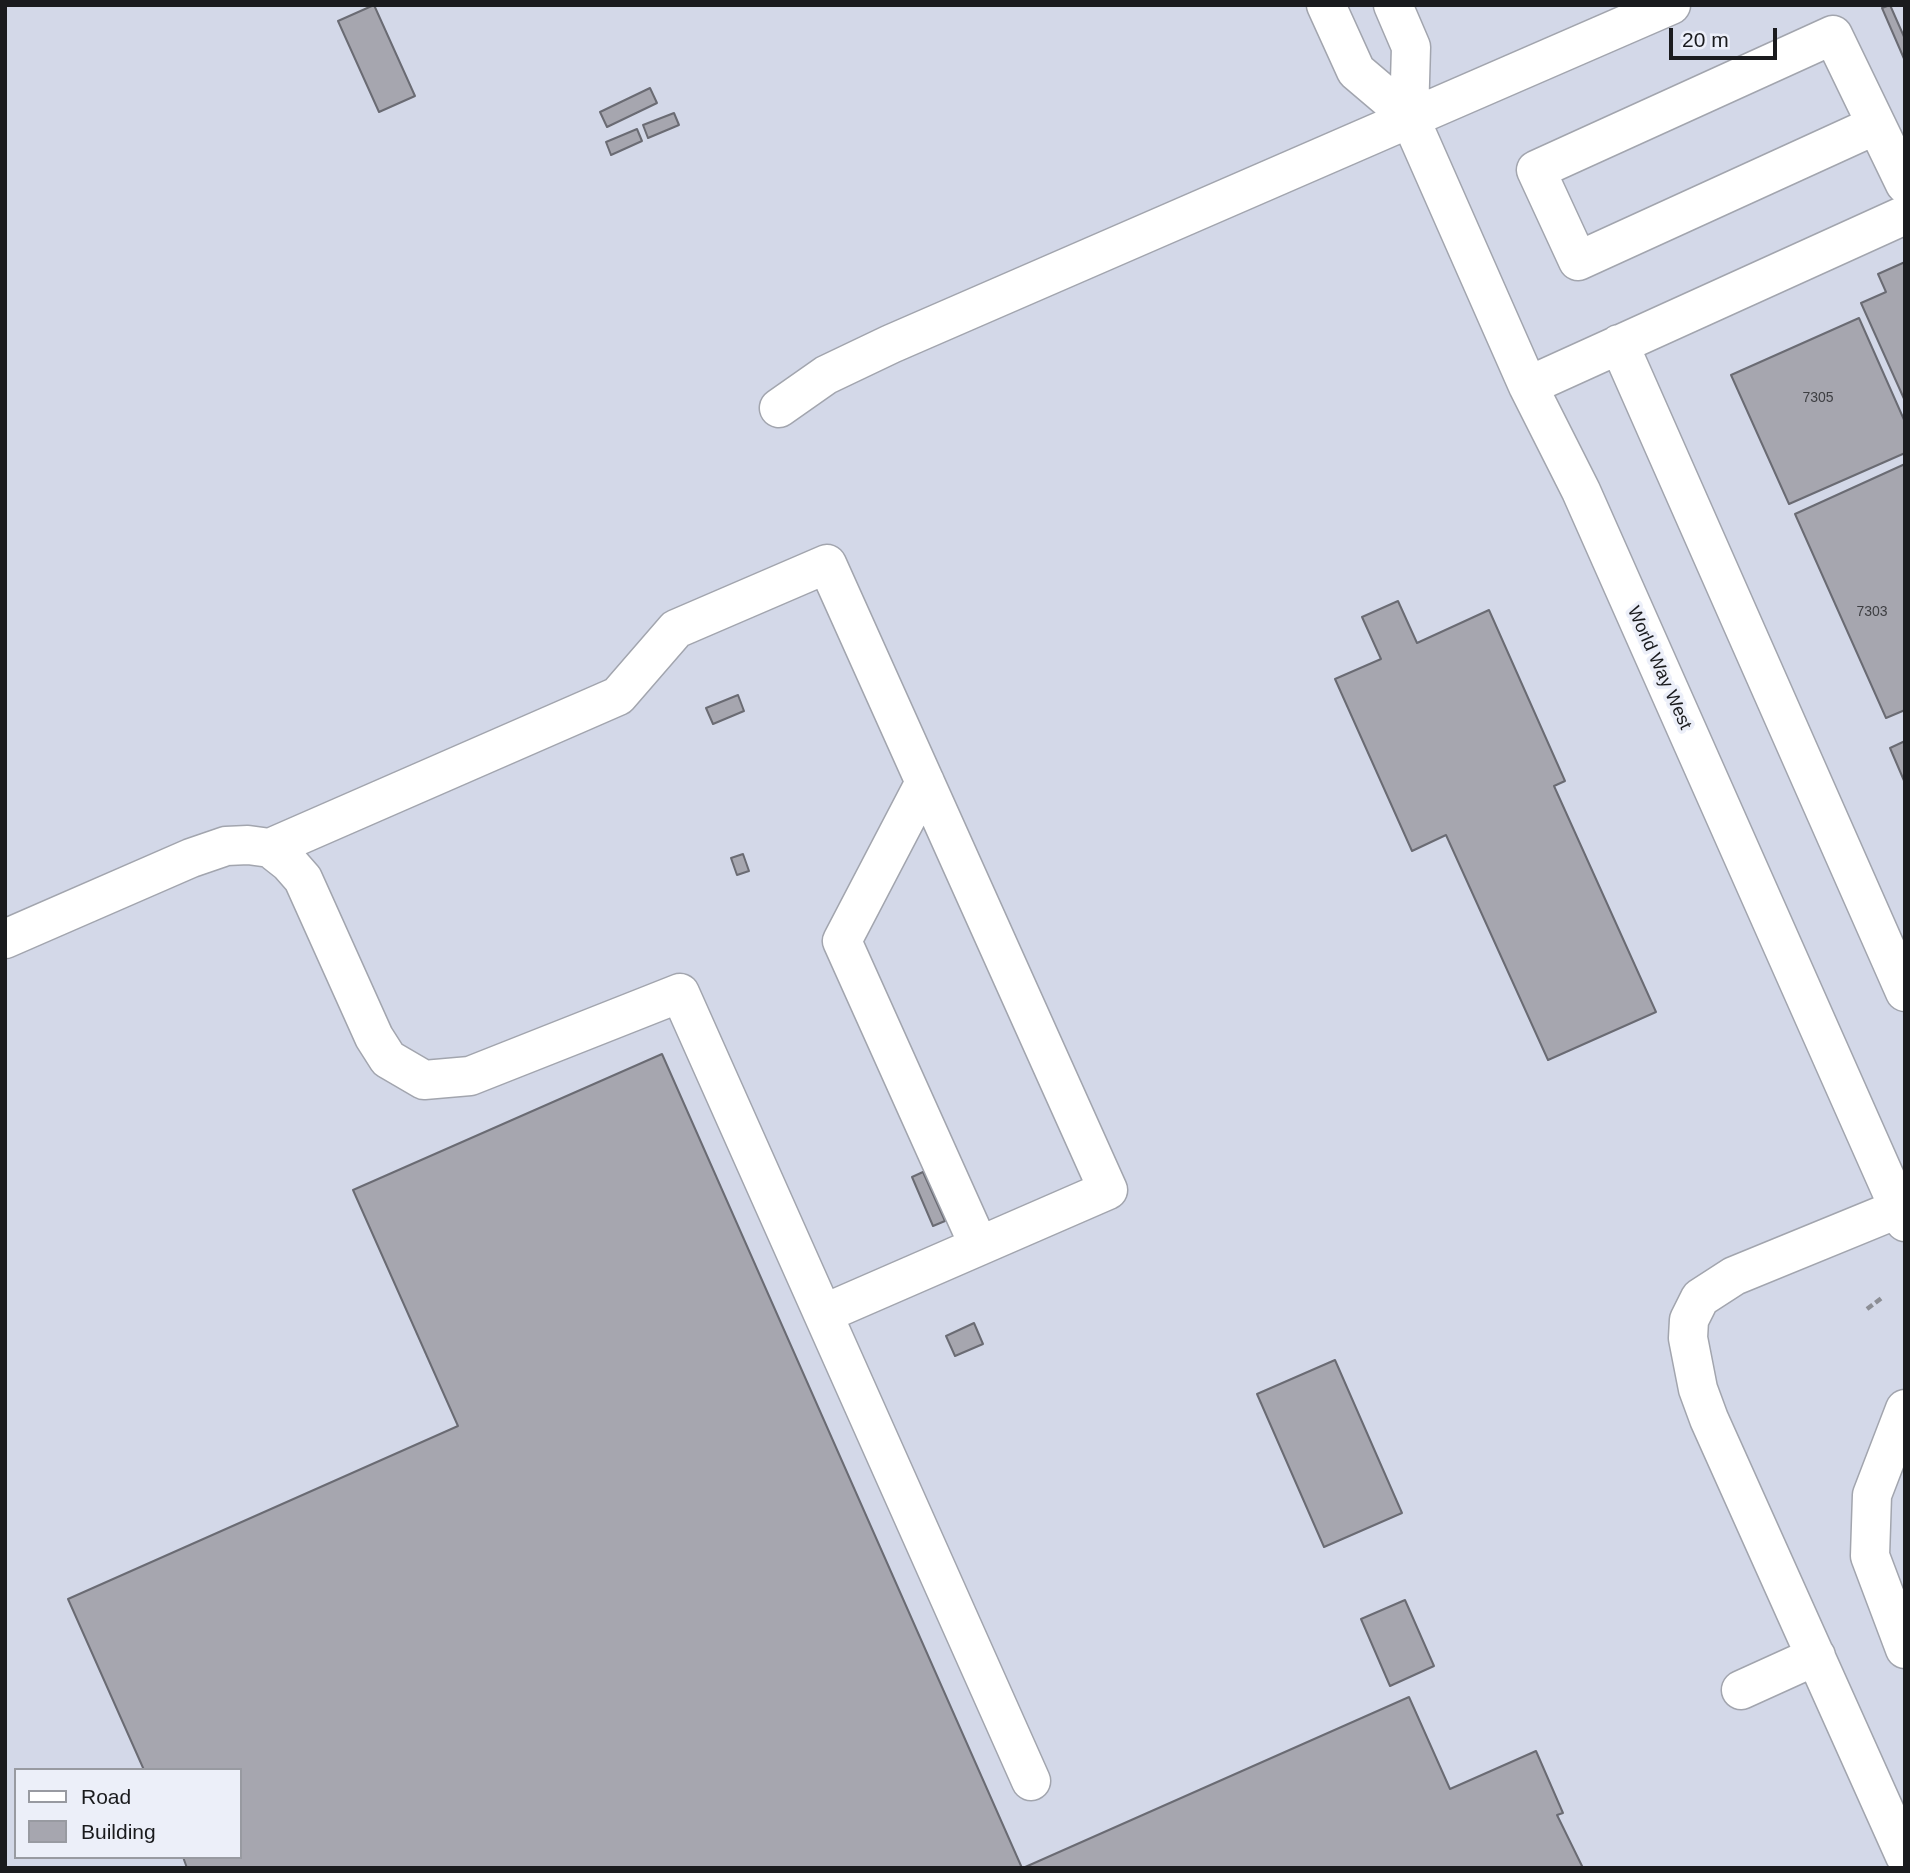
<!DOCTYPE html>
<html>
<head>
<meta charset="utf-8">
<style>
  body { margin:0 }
  #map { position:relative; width:1910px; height:1873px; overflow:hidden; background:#dfe2eb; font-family:Arial,sans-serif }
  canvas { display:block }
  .frame { position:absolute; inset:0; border:7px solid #1a1b1e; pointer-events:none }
  .legend { position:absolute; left:14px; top:1768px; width:228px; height:91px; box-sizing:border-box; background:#eceff9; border:2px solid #989aa1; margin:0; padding:9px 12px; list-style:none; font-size:21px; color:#1a1b1e }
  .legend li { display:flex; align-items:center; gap:14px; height:35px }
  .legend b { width:35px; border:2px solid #989aa1 }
  .scale { position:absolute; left:1669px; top:28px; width:108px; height:32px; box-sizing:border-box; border:4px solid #1a1b1e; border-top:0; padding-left:9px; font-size:21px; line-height:24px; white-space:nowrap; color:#1a1b1e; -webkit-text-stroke:5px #eceff9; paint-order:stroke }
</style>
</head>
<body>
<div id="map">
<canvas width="1910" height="1873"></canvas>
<div class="frame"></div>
<ul class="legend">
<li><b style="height:9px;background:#fff"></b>Road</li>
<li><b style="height:19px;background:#a6a6af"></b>Building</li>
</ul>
<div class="scale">20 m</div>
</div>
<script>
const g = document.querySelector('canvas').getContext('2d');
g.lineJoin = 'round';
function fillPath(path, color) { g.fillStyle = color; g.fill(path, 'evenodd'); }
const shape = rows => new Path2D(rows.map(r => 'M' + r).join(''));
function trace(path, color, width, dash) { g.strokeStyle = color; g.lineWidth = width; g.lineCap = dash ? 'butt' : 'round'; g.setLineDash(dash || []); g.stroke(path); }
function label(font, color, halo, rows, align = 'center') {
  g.font = font + ' Arial,sans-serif'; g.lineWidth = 7; g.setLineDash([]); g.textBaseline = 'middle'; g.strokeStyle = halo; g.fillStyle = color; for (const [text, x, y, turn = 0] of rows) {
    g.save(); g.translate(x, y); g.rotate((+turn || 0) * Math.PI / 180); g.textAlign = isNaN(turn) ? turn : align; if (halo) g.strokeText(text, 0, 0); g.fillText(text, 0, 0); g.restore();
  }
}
fillPath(shape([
  [5,5,1905,5,1905,1868,5,1868],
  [16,1770,240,1770,240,1857,16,1857]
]), '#d3d8e8');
const building = shape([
  [374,5,415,96,379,112,338,21,374,5],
  [1890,5,1905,39,1905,61,1882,8,1890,5],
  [650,88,657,103,607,127,600,112,650,88],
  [674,113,679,125,648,138,643,125,674,113],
  [637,129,642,141,611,155,606,142,637,129],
  [1905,262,1905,401,1861,303,1886,292,1878,274,1905,262],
  [1859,318,1905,422,1905,453,1789,504,1731,375,1859,318],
  [1905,464,1905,710,1886,718,1795,514,1905,464],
  [1398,601,1417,643,1489,610,1565,781,1554,786,1656,1012,1548,1060,1446,835,1412,851,1335,679,1381,659,1362,617,1398,601],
  [738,695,744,711,713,724,706,708,738,695],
  [1905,741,1905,783,1890,748,1905,741],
  [743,854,749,871,737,875,731,858,743,854],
  [662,1054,1022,1868,187,1868,183,1857,240,1857,240,1770,144,1770,68,1599,458,1426,353,1190,662,1054],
  [923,1172,945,1221,933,1226,912,1177,923,1172],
  [974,1323,983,1344,955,1356,946,1336,974,1323],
  [1335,1360,1402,1513,1324,1547,1257,1394,1335,1360],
  [1405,1600,1434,1666,1390,1686,1361,1619,1405,1600],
  [1409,1697,1450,1789,1536,1751,1563,1813,1557,1815,1583,1868,1023,1868,1409,1697]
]);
fillPath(building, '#a6a6af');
trace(building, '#6a6b73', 2);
const minor = shape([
  [1326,5,1356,71,1409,116],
  [1393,5,1411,47,1409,116,1528,386,1581,491,1905,1222],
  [1876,125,1578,261,1536,170,1833,35,1905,184],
  [1619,344,1905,992],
  [1528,386,1905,215],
  [779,408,826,375,891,344,1671,5],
  [925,782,842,941,979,1246],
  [270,848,618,696,676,629,827,564,1108,1190,823,1314],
  [5,939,191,858,226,846,248,845,270,848,289,863,303,879,374,1037,388,1059,424,1080,470,1076,680,993,1031,1781],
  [1905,1206,1734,1276,1700,1298,1689,1320,1688,1338,1698,1389,1709,1419,1905,1856],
  [1905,1409,1872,1495,1870,1556,1905,1649],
  [1741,1690,1816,1656]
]);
trace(minor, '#a2a5ae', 41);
trace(shape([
  [1867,1309,1883,1297]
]), '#8c8e95', 4.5, [7, 3.5]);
trace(minor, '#fff', 38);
label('14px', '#3d3e42', null, [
  ["7305",1818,398],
  ["7303",1872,612]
]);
label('18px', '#1a1b1e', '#eceff9', [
  ["World Way West",1659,668,66]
]);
</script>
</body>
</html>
